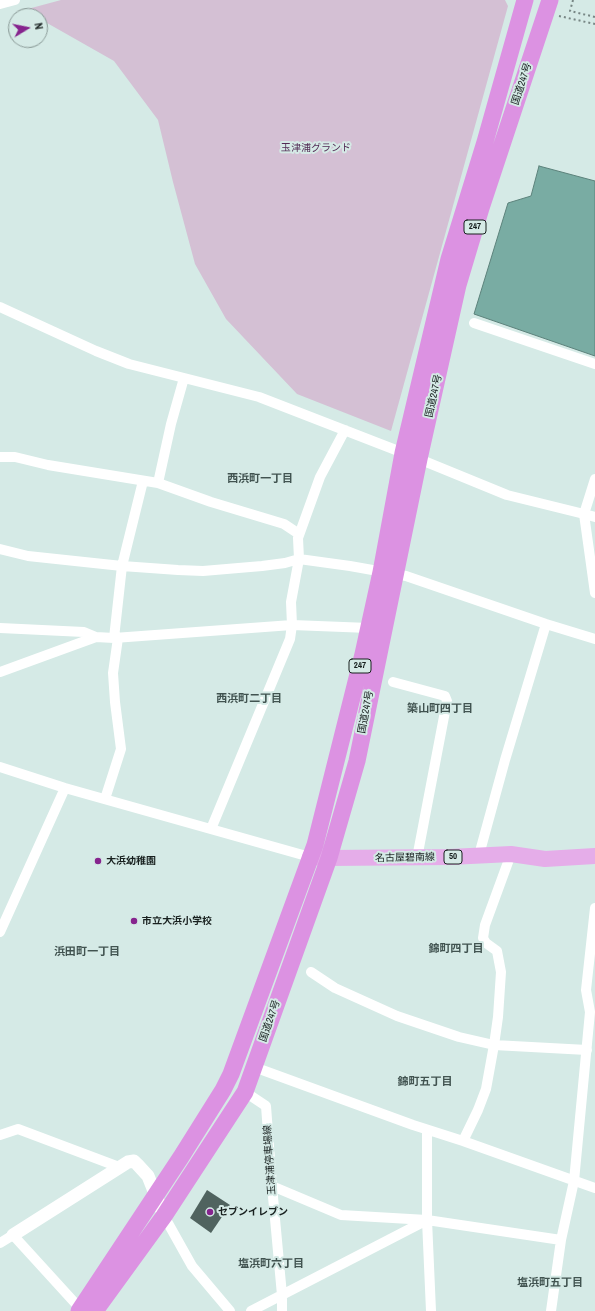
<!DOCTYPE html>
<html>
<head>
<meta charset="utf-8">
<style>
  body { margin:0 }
  #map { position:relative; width:595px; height:1311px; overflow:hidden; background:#d5eae6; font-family:"Archivo Narrow",sans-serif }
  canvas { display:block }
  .north { position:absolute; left:8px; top:8px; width:40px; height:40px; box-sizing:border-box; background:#d5eae6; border:1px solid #899996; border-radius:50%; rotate:80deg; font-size:11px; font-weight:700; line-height:16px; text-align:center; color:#18201f }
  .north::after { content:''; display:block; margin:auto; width:14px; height:18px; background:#86248e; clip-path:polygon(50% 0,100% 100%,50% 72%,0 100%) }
</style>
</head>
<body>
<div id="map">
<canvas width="595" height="1311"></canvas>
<div class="north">N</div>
</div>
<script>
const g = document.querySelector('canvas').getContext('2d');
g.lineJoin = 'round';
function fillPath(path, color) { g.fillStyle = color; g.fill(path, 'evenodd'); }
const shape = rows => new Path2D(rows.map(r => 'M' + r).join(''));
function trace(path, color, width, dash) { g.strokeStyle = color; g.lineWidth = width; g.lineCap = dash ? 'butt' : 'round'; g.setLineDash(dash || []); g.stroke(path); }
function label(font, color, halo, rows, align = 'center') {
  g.font = font + ' "Archivo Narrow","Noto Sans JP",sans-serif'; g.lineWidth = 4; g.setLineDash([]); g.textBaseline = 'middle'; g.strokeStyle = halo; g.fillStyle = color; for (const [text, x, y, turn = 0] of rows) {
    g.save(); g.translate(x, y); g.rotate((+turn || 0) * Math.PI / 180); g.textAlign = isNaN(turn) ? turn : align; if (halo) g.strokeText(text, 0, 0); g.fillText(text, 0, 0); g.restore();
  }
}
fillPath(shape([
  [61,0,505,0,508,6,391,431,297,394,226,319,195,264,173,182,158,120,114,61,40,19,40,16,35,16,24,10]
]), '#d4c0d4');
const water = shape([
  [539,166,595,181,595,356,474,314,508,203,531,196,539,166]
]);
fillPath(water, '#79aca3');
trace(water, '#5c827b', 1);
fillPath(shape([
  [207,1190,230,1205,211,1233,190,1218]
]), '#50635f');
trace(shape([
  [573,0,570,11,595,17],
  [559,16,595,24]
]), '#778684', 2, [2, 3]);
trace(shape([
  [0,4,15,0],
  [0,307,96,351,129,364,259,397,419,459,507,495,584,514,595,517],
  [474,323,595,364],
  [0,457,15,457,48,465,158,483,211,502,284,524,299,534],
  [595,479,584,514,595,593],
  [158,483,171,424,184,378],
  [0,549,28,556,122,566,178,570,203,571,262,566,285,563,299,559,350,566,406,576,546,624,595,639],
  [0,628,84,632,96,637,114,638,292,625,369,628],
  [114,638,122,566,143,481],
  [0,672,96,637],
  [393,682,445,696,447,701,417,858],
  [0,767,65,788,310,857],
  [105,799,121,749,115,702,113,673,118,638],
  [211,829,290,639,292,625,291,602,299,559,298,538,320,477,345,430],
  [479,855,505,760,546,624],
  [0,932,65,788],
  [311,972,335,988,397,1016,459,1037,494,1045,587,1050],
  [254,1067,413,1125,463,1141,595,1188],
  [245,1092,266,1106,272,1186,282,1295,282,1311],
  [427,1130,427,1220,431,1311],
  [0,1135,18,1129,119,1167],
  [463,1141,478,1110,486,1089,494,1045,498,1017,501,972,497,951,486,943,483,938,485,925,511,854],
  [272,1186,341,1215,427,1220,561,1240],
  [164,1216,192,1266,230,1311],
  [0,1243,13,1235,75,1303],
  [251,1311,427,1220],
  [551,1311,561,1240,574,1181,590,1012,586,990,595,908]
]), '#fff', 10);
trace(shape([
  [13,1235,128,1162,134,1161,137,1164,148,1176,164,1216]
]), '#fff', 13);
trace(shape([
  [310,857,329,858,450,857,511,854,545,859,595,856]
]), '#e5ade9', 16);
trace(shape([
  [79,1311,181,1157,223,1090,231,1074,315,845,363,654,381,572,403,453,449,259,485,142,525,0],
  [95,1311,164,1216,245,1092,329,858,357,761,419,459,458,285,481,208,550,0]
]), '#dc92e2', 17);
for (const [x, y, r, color] of [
  [98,861,4,"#86248e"],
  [134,921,4,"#86248e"],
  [210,1212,4,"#86248e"]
]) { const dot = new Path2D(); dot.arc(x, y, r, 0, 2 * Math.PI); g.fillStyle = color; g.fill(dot); trace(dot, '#d5eae6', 1.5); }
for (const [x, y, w] of [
  [475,227,22],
  [360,666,22],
  [453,857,18]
]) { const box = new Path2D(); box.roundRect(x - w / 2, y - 7, w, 14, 3); g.fillStyle = '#d5eae6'; g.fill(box); trace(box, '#18201f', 1); }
label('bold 9px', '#18201f', null, [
  ["247",475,227],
  ["247",360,666],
  ["50",453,857]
]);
label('10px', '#18201f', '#d5eae6', [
  ["国道247号",522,84,-72],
  ["国道247号",434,396,-77],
  ["国道247号",366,712,-79],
  ["名古屋碧南線",405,858,-1],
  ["国道247号",270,1021,-71],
  ["玉津浦停車場線",270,1160,-94]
]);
label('10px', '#522b55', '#d5eae6', [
  ["玉津浦グランド",316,148]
]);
label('bold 10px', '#18201f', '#d5eae6', [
  ["大浜幼稚園",106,861],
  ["市立大浜小学校",142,921],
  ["セブンイレブン",218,1212]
], 'left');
label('bold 11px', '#415350', '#d5eae6', [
  ["西浜町一丁目",260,479],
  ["西浜町二丁目",249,699],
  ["築山町四丁目",440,709],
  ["錦町四丁目",456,949],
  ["浜田町一丁目",87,952],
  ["錦町五丁目",425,1082],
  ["塩浜町六丁目",271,1264],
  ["塩浜町五丁目",550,1283]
]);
</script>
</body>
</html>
